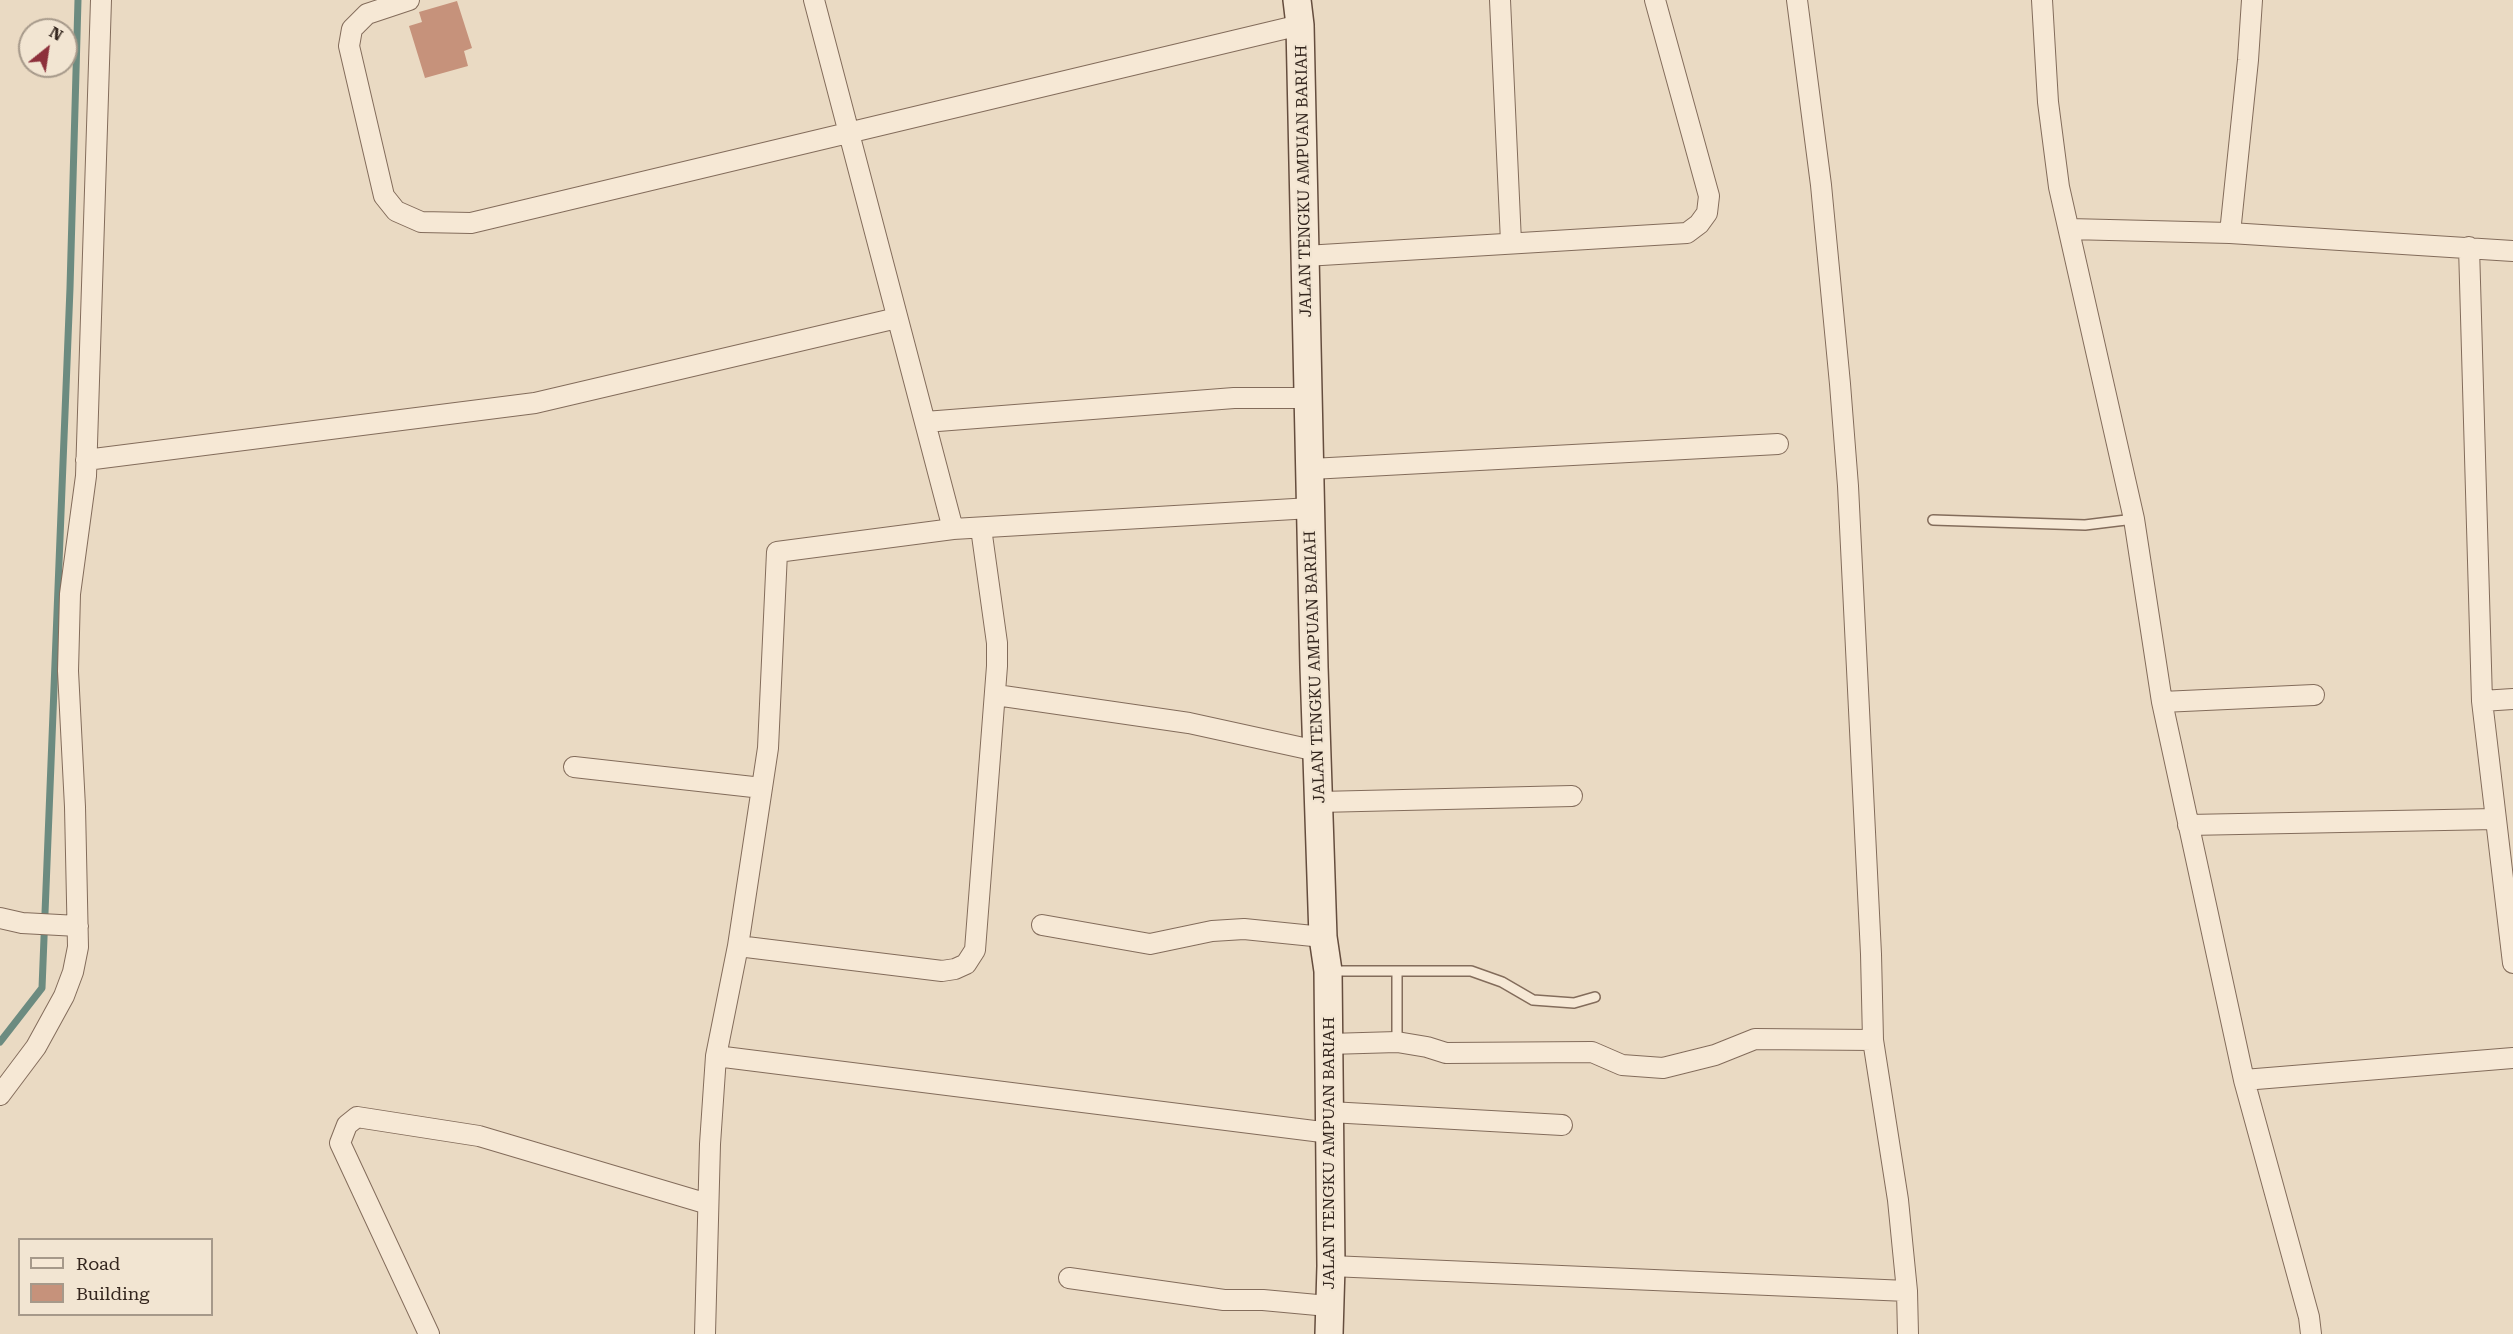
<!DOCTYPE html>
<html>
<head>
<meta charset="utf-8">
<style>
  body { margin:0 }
  #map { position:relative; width:2513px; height:1334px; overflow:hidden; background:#eadac3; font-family:"Roboto Serif",serif }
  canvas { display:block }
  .legend { position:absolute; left:18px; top:1238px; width:195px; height:78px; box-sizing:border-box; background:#f2e5d2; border:2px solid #a6998a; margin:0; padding:8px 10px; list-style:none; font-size:18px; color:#34261e }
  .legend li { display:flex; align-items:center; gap:12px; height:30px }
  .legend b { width:30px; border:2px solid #a6998a }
  .north { position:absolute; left:18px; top:18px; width:60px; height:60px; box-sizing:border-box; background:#f2e5d2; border:2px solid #a6998a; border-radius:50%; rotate:30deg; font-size:16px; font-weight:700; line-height:24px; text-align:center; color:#34261e }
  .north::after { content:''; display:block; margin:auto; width:21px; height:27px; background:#8d303b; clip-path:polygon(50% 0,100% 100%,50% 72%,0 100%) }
</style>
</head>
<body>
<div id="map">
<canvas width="2513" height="1334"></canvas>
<ul class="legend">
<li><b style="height:8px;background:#f6e8d5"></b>Road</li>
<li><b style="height:16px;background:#c6927b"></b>Building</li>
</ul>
<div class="north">N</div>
</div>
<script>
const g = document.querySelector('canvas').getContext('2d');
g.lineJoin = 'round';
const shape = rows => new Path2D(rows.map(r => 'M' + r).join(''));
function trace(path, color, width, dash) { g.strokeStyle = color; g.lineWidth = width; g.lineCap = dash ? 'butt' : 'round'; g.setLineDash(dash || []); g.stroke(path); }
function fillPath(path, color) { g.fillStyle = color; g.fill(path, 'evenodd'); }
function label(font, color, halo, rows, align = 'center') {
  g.font = font + ' "Roboto Serif",serif'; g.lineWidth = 4.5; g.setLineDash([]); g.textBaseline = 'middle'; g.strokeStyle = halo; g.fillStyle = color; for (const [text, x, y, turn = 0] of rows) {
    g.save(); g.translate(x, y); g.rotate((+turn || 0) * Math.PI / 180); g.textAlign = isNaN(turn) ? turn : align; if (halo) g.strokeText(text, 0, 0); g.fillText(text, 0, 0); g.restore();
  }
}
trace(shape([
  [0,1042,42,988,70,288,78,0]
]), '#6c8b80', 7);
fillPath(shape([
  [457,1,472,48,464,51,468,66,425,78,409,26,422,22,419,12]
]), '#c6927b');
const lane = shape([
  [1933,520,2085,525,2134,519],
  [1331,971,1471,971,1502,982,1533,1000,1574,1003,1595,997],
  [1397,971,1397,1042]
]);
const street = shape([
  [409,0,367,14,352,29,349,46,384,196,396,211,421,222,471,223,1300,25],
  [814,0,953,529],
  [1500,0,1511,242],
  [1797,0,1821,185,1840,384,1848,486,1871,954,1873,1040,1898,1200,1907,1291,1908,1334],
  [2042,0,2048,102,2059,187,2134,519,2162,702,2244,1080,2309,1317,2311,1334],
  [2069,229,2230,233,2513,251],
  [2230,233,2248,60,2252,0],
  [2469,247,2482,701,2513,963],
  [1305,256,1687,233,1699,224,1707,213,1709,196,1655,0],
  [925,422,1234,398,1309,398],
  [86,460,535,403,897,318],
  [1311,469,1778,444],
  [1311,508,953,529,777,552,768,748,738,946,716,1056,1330,1133],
  [996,695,1189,723,1317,751],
  [2482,701,2513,699],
  [2162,702,2314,695],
  [574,767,762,788],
  [1319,802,1572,796],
  [2188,825,2495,819],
  [0,918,22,923,78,926],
  [1042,925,1150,944,1212,931,1244,929,1323,937],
  [738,946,942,971,955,969,966,964,975,950,997,666,997,643,981,528],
  [1329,1044,1397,1042,1427,1047,1446,1053,1592,1052,1622,1065,1663,1068,1715,1055,1755,1039,1873,1040],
  [2244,1080,2513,1058],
  [0,1095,36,1047,64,996,73,972,78,947,75,807,68,671,70,594,86,476,101,0],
  [1330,1112,1562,1125],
  [1331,1266,1907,1291],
  [1069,1278,1224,1300,1263,1300,1328,1306],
  [429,1334,340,1143,347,1125,357,1117,479,1136,708,1204],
  [705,1334,710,1144,716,1056]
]);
const secondary = shape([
  [1297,0,1300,25,1314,667,1323,937,1328,971,1331,1266,1329,1334]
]);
trace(lane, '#836c5b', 12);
trace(street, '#836c5b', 22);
trace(secondary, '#654d3e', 30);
trace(lane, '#f6e8d5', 9);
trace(street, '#f6e8d5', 20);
trace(secondary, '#f6e8d5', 27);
label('16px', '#34261e', '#f2e5d2', [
  ["JALAN TENGKU AMPUAN BARIAH",1304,181,-91],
  ["JALAN TENGKU AMPUAN BARIAH",1315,667,-92],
  ["JALAN TENGKU AMPUAN BARIAH",1329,1153,-90]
]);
</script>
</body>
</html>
